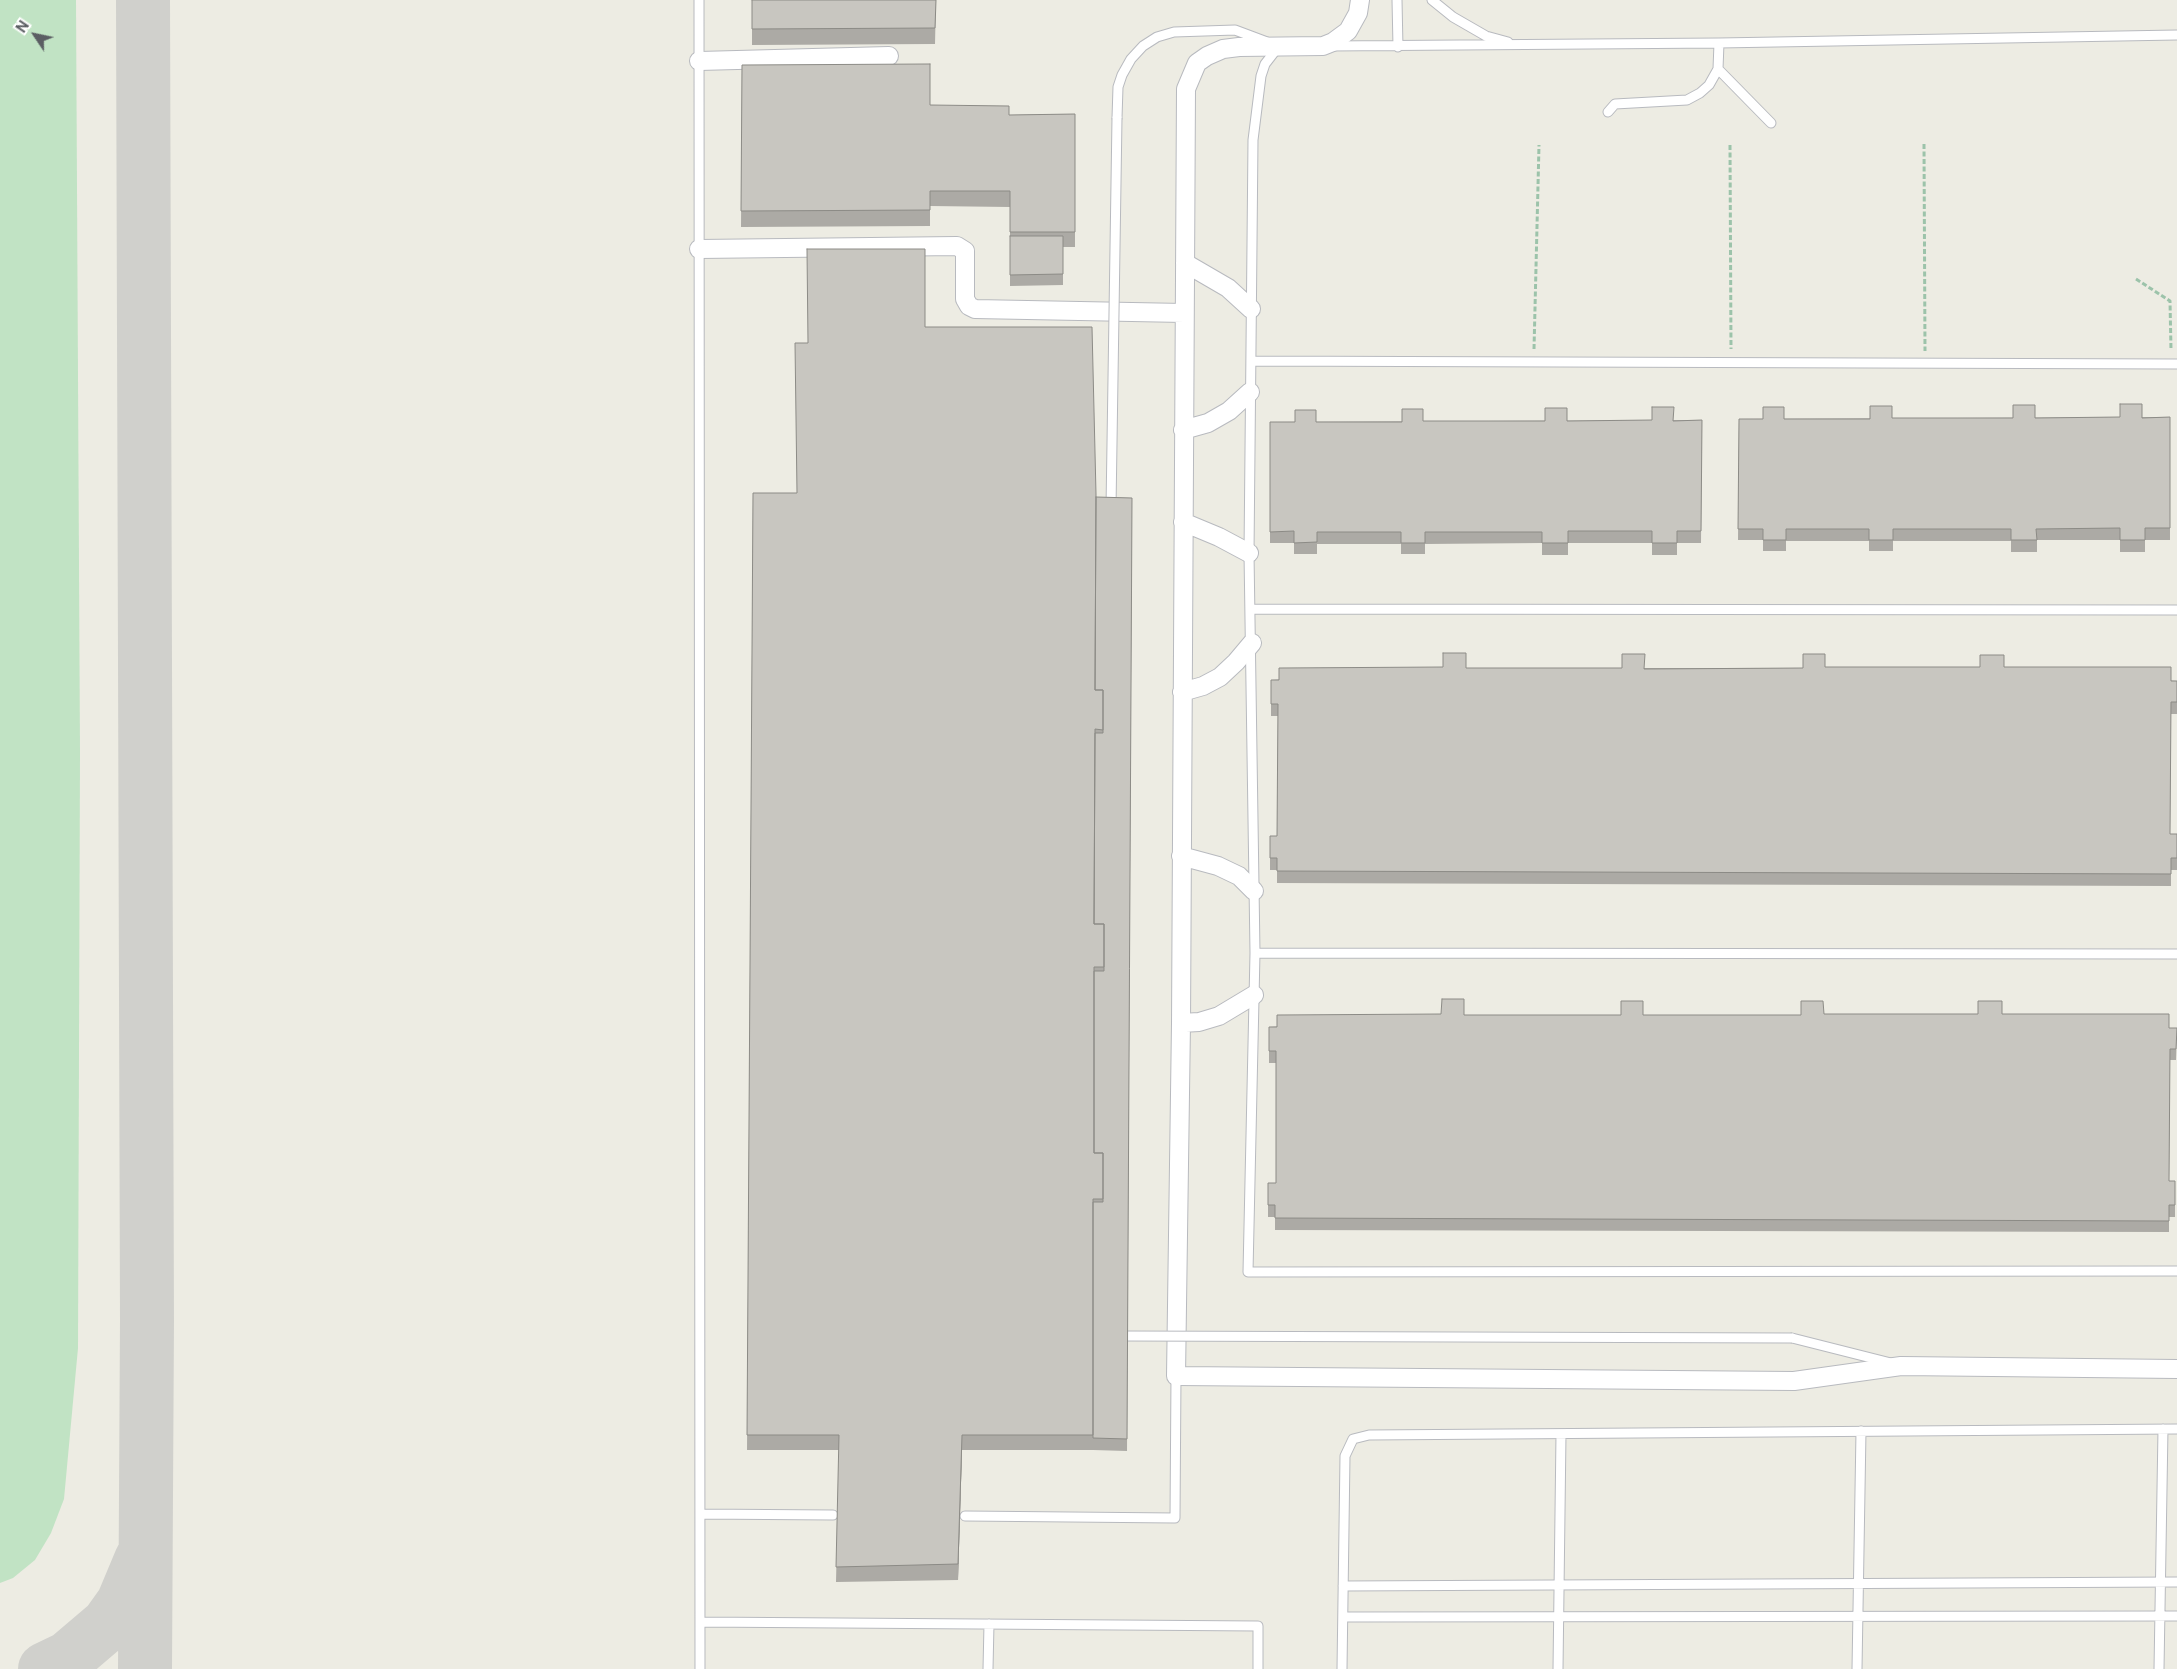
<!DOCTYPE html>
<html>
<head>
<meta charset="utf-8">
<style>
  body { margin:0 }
  #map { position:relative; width:2177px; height:1669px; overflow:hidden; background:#edece3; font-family:"Public Sans",sans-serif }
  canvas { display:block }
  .north { position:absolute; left:10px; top:10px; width:50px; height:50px; -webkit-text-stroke:4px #fff; paint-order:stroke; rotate:304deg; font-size:14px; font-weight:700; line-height:20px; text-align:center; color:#5b5e63 }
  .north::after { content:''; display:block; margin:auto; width:18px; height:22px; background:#5b5e63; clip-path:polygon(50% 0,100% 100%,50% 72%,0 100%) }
</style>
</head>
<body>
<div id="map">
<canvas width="2177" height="1669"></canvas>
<div class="north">N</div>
</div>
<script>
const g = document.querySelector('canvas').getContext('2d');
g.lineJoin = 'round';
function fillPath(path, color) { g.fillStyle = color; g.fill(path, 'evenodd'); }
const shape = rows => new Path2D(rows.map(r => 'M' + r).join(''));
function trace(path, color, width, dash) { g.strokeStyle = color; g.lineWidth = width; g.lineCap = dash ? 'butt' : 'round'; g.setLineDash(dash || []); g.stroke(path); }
fillPath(shape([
  [0,0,76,0,80,752,78,1348,64,1499,51,1533,35,1560,13,1578,0,1583]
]), '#c1e3c4');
trace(shape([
  [143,0,147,1320,145,1669],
  [45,1669,68,1658,108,1624,123,1603,141,1560]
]), '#d0d0cc', 54);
const lane = shape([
  [699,0,700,1669],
  [1397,0,1398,47],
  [1432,0,1453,17,1486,36,1508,42],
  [1279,46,1265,64,1261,76,1253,140,1249,553,1255,953,1248,1272,2177,1271],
  [1330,46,1719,43,2177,35],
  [1718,69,1771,123],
  [1608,112,1615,104,1687,100,1700,93,1709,85,1718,69,1719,43],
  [1117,118,1118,87,1122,75,1131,59,1143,46,1157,37,1174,32,1235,30,1267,42],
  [1251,361,2177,364],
  [1252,609,2177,610],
  [1255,953,2177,954],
  [1792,1338,1891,1363],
  [700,1514,833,1515],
  [965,1516,1175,1518,1176,1376],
  [1343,1586,2177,1582],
  [1343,1617,2177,1616],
  [700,1622,1258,1626,1258,1669],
  [988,1669,989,1624],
  [1342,1669,1345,1456,1353,1439,1369,1435,2177,1429],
  [1558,1669,1561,1434],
  [1857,1669,1861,1431],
  [2159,1669,2163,1429]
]);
const street = shape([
  [1360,0,1358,13,1348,31,1333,42,1323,46,1239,47,1223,49,1207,56,1197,63,1186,89,1181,1023,1176,1376,1794,1381,1901,1366,2177,1369],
  [699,61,889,56],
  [699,249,957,246,965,251,965,299,969,306,975,309,1184,313],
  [1185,263,1228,288,1251,309],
  [1183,430,1208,423,1229,411,1250,392],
  [1183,522,1219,537,1249,553],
  [1182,692,1203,686,1220,677,1236,662,1252,643],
  [1181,856,1218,866,1239,876,1254,891],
  [1181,1023,1199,1022,1219,1016,1254,995]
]);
trace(lane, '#b8babf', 11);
trace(street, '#b8babf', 20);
trace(shape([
  [1924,144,1925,351],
  [1730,145,1731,349],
  [2136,279,2170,301,2171,350],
  [1534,349,1539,145]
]), '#9cc3aa', 3, [5, 2.5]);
trace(lane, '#fff', 9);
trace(street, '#fff', 18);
const laneBridge = shape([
  [1111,508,1117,118],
  [1125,1336,1792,1338]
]);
trace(laneBridge, '#b8babf', 11, []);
trace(laneBridge, '#fff', 9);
fillPath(shape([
  [752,0,936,0,935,44,752,45],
  [742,65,930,105,1009,115,1075,114,1075,247,1063,247,1063,285,1010,286,1010,207,930,206,930,226,741,227],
  [925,327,1096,497,1132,498,1127,1451,1093,1450,962,1450,958,1580,836,1582,839,1450,747,1450,753,493,797,493],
  [2170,417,2170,540,2145,540,2145,552,2120,552,2120,540,2037,540,2037,552,2011,552,2011,541,1893,541,1893,551,1869,551,1869,541,1786,541,1786,551,1763,551,1763,540,1738,540,1739,419],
  [1702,420,1701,543,1677,543,1677,555,1652,555,1652,543,1568,543,1568,555,1542,555,1542,543,1425,544,1425,554,1401,554,1401,544,1317,544,1317,554,1294,554,1294,543,1270,543,1270,422],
  [1825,667,2004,667,2177,681,2177,714,2171,714,2170,834,2177,834,2177,870,2171,870,2171,886,1277,883,1277,870,1270,870,1270,836,1277,836,1278,716,1271,716,1271,680,1466,668,1803,668],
  [1824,1014,2002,1014,2169,1028,2177,1028,2176,1060,2170,1060,2169,1181,2175,1181,2175,1217,2169,1217,2169,1232,1275,1230,1275,1217,1268,1217,1268,1183,1276,1183,1276,1063,1269,1063,1269,1027,1464,1015,1801,1015]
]), '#acaaa5');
fillPath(shape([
  [962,1435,962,1450,958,1580,958,1564]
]), '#8c8b86');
const building = shape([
  [752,0,936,0,935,28,752,29,752,0],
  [930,64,930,105,1009,106,1009,115,1075,114,1075,232,1010,232,1010,191,930,191,930,210,741,211,742,65,930,64],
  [1010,236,1063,236,1063,274,1010,275,1010,236],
  [807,249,925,249,925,327,1092,327,1096,494,1095,690,1103,690,1103,730,1095,729,1094,924,1104,924,1104,967,1094,967,1094,1153,1103,1153,1103,1199,1093,1199,1093,1435,962,1435,958,1564,836,1567,839,1435,747,1435,753,493,797,493,795,343,808,343,807,249],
  [2120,404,2142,404,2142,418,2170,417,2170,528,2145,528,2145,540,2120,540,2120,528,2036,529,2037,540,2011,540,2011,529,1893,529,1893,540,1869,540,1869,529,1786,529,1786,540,1763,540,1763,529,1738,529,1739,419,1763,419,1763,407,1784,407,1784,419,1870,419,1870,406,1892,406,1892,418,2013,418,2013,405,2035,405,2035,418,2120,417,2120,404],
  [1652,407,1674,407,1673,421,1702,420,1701,531,1677,531,1677,543,1652,543,1652,531,1568,531,1568,543,1542,543,1542,532,1425,532,1425,543,1401,543,1401,532,1317,532,1317,542,1294,543,1294,531,1270,532,1270,422,1295,422,1295,410,1316,410,1316,422,1402,422,1402,409,1423,409,1423,421,1545,421,1545,408,1567,408,1567,421,1652,420,1652,407],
  [1096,497,1132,498,1127,1439,1093,1438,1093,1202,1103,1202,1103,1153,1094,1153,1094,971,1104,971,1104,924,1094,924,1095,733,1103,733,1103,690,1095,690,1096,497],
  [1443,653,1466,653,1466,668,1622,668,1622,654,1645,654,1644,669,1803,668,1803,654,1825,654,1825,667,1980,667,1980,655,2004,655,2004,667,2171,667,2171,681,2177,681,2177,702,2171,702,2170,834,2177,834,2177,858,2171,858,2171,874,1277,871,1277,858,1270,858,1270,836,1277,836,1278,704,1271,704,1271,680,1279,680,1279,668,1443,667,1443,653],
  [1442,999,1464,999,1464,1015,1621,1015,1621,1001,1643,1001,1643,1015,1801,1015,1801,1001,1823,1001,1824,1014,1978,1014,1978,1001,2002,1001,2002,1014,2169,1014,2169,1028,2177,1028,2176,1049,2170,1049,2169,1181,2175,1181,2175,1205,2169,1205,2169,1221,1275,1218,1275,1205,1268,1205,1268,1183,1276,1183,1276,1051,1269,1051,1269,1027,1277,1027,1277,1015,1441,1014,1442,999]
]);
fillPath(building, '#c8c6c0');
trace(building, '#8c8b86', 1);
</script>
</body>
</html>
